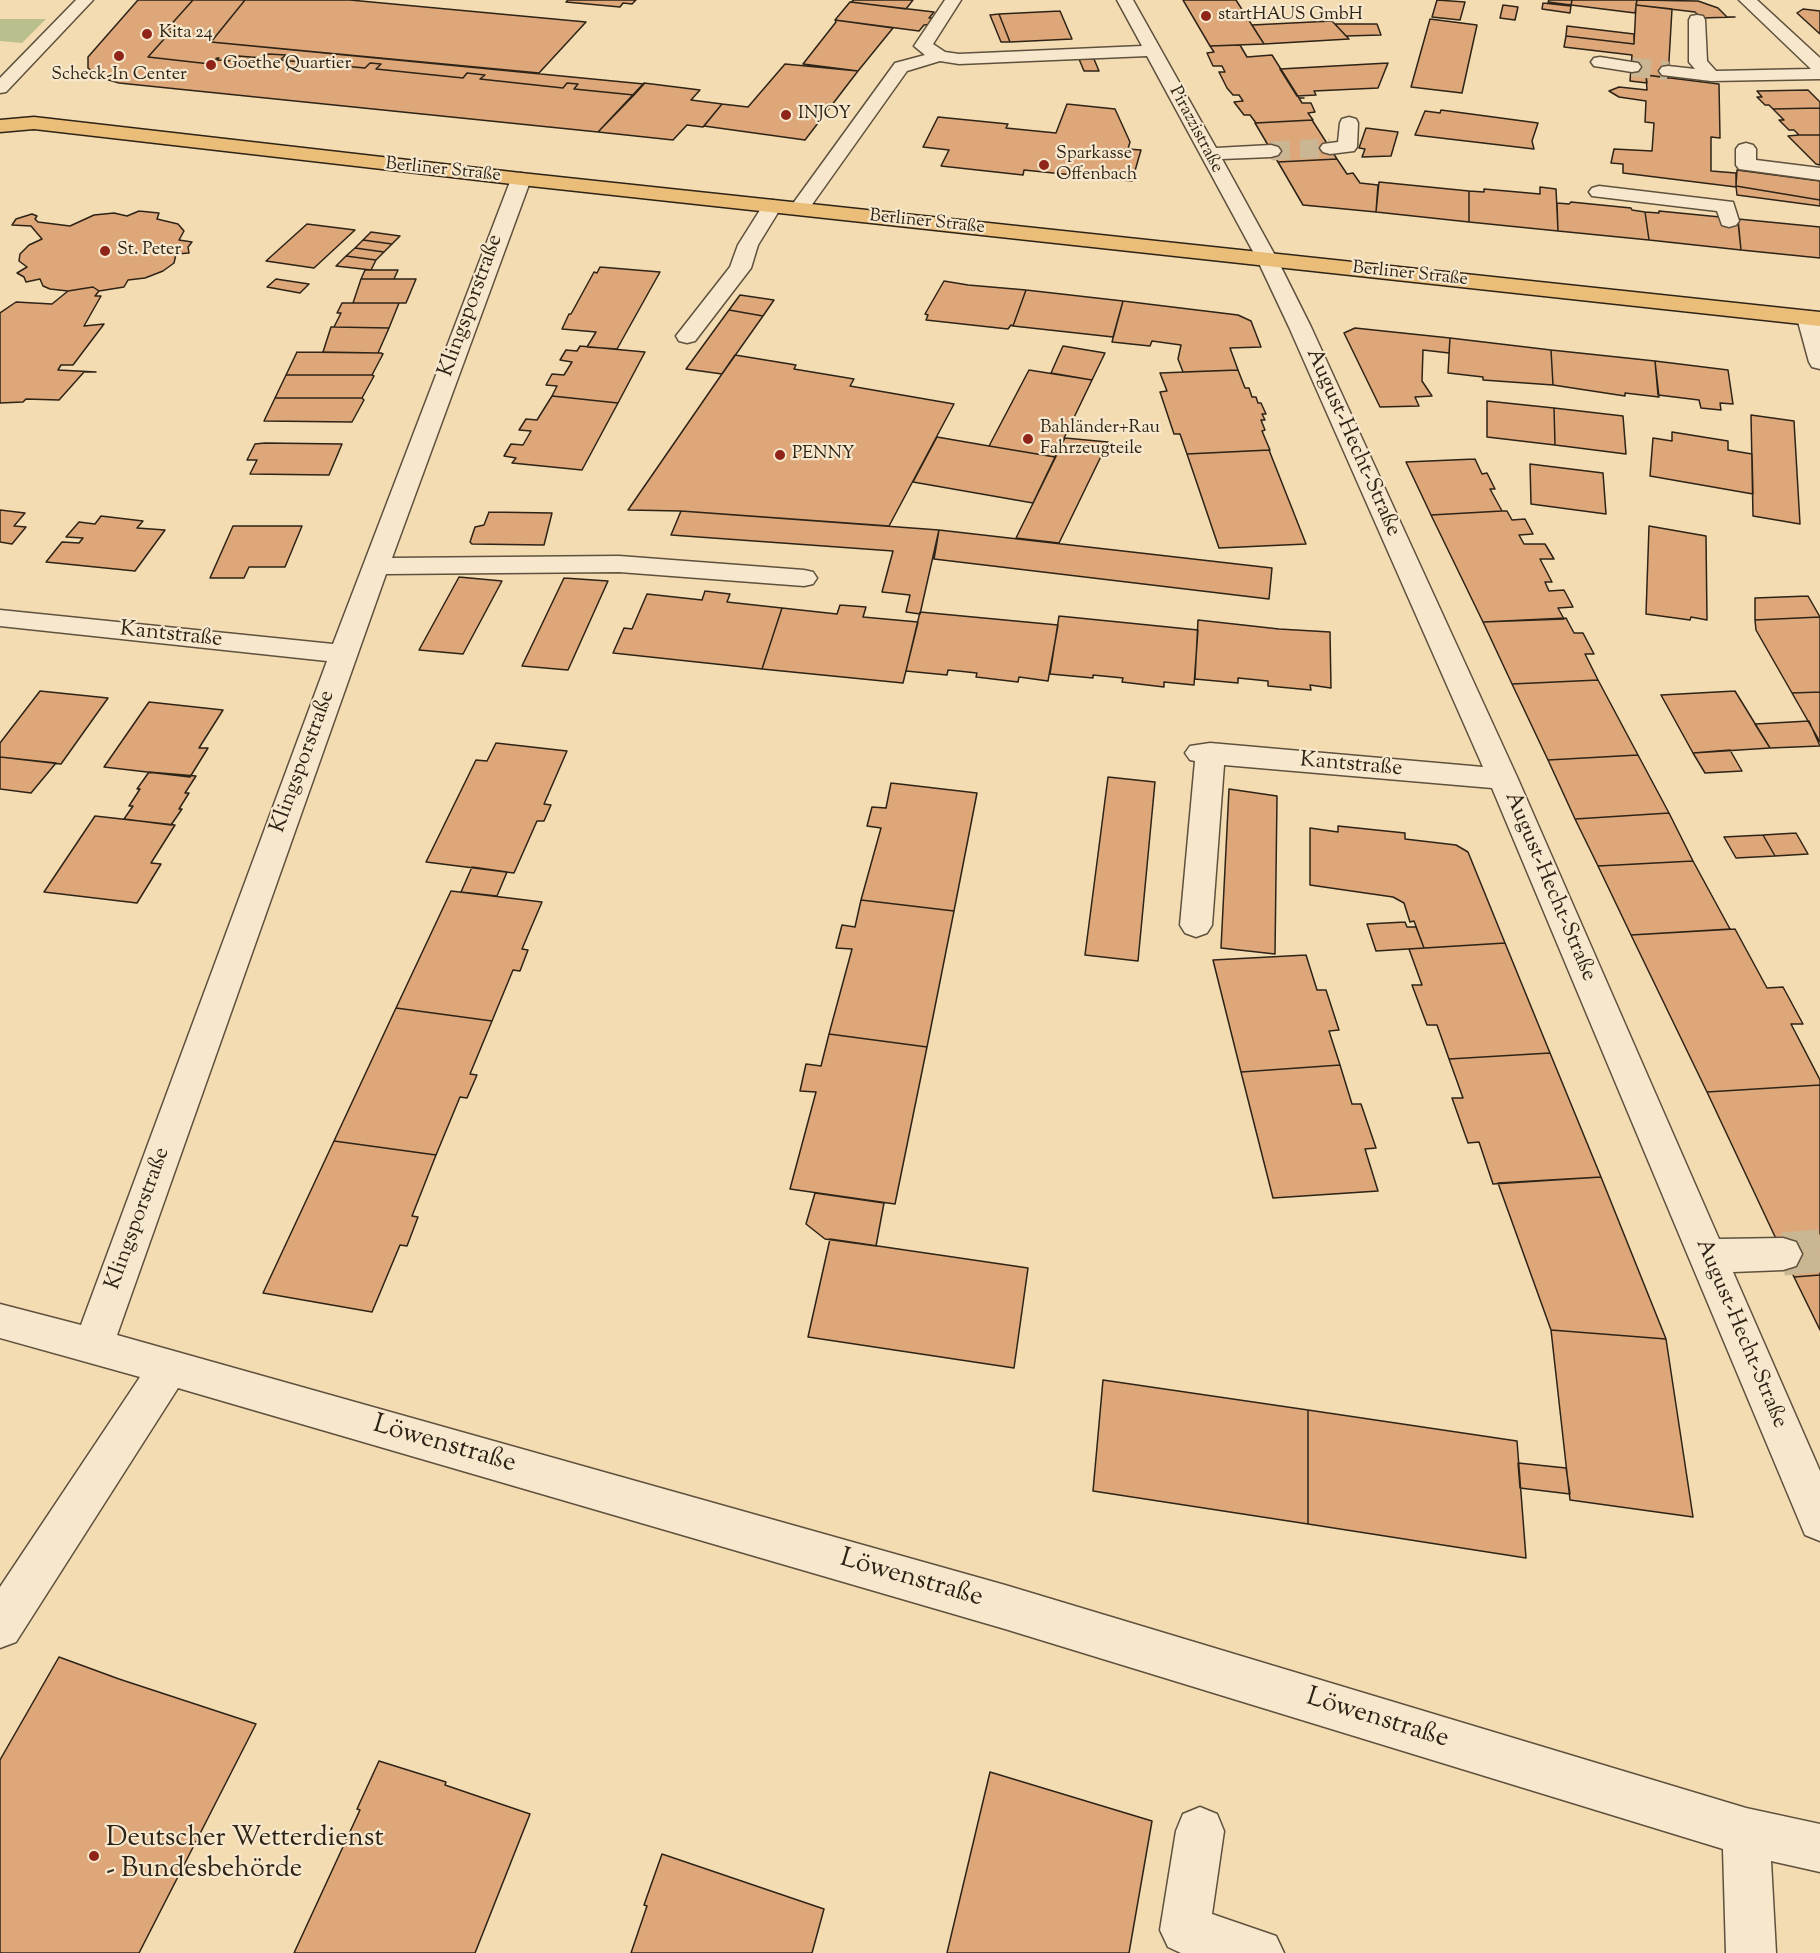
<!DOCTYPE html>
<html>
<head>
<meta charset="utf-8">
<style>
  body { margin:0 }
  canvas { display:block; background:#f3dbb2 }
</style>
</head>
<body>
<canvas width="1820" height="1953"></canvas>
<script>
const g = document.querySelector('canvas').getContext('2d');
g.lineJoin = 'round';
function fillPath(path, color) { g.fillStyle = color; g.fill(path, 'evenodd'); }
const shape = rows => new Path2D(rows.map(r => 'M' + r).join(''));
function trace(path, color, width, dash) { g.strokeStyle = color; g.lineWidth = width; g.lineCap = dash ? 'butt' : 'round'; g.setLineDash(dash || []); g.stroke(path); }
function label(font, color, halo, rows, align = 'center') {
  g.font = font + ' "Sorts Mill Goudy",serif'; g.lineWidth = 4.5; g.setLineDash([]); g.textBaseline = 'middle'; g.strokeStyle = halo; g.fillStyle = color; for (const [text, x, y, turn = 0] of rows) {
    g.save(); g.translate(x, y); g.rotate((+turn || 0) * Math.PI / 180); g.textAlign = isNaN(turn) ? turn : align; if (halo) g.strokeText(text, 0, 0); g.fillText(text, 0, 0); g.restore();
  }
}
fillPath(shape([
  [0,19,46,19,22,43,0,41]
]), '#b9c08d');
const building = shape([
  [138,0,193,0,167,29,173,29,148,57,210,64,217,58,219,58,217,60,231,61,238,56,263,58,268,54,286,55,280,60,365,68,370,63,381,64,376,69,463,78,467,73,485,75,480,79,563,88,567,83,578,84,574,89,634,95,598,132,119,83,102,78,88,68,88,57,138,0],
  [193,0,245,0,211,42,644,84,634,95,574,89,578,84,567,83,563,88,480,79,485,75,467,73,463,78,376,69,381,64,370,63,365,68,280,60,286,55,268,54,263,58,238,56,231,61,217,60,219,58,217,58,210,64,148,57,173,29,167,29,193,0],
  [245,0,350,0,586,22,539,73,211,42,245,0],
  [568,0,636,0,632,4,623,3,620,7,566,2,568,0],
  [854,0,913,0,906,9,851,2,854,0],
  [1183,0,1236,0,1264,44,1210,46,1183,0],
  [1437,0,1465,2,1460,20,1432,17,1437,0],
  [1549,0,1572,0,1571,5,1548,2,1549,0],
  [1572,0,1637,0,1635,13,1571,5,1572,0],
  [1637,0,1698,1,1718,8,1727,17,1735,17,1701,18,1695,12,1636,5,1637,0],
  [850,2,934,12,929,18,933,18,934,24,924,25,919,31,835,20,850,2],
  [1543,3,1571,6,1570,13,1542,9,1543,3],
  [1503,5,1518,7,1515,20,1500,18,1503,5],
  [1636,5,1672,9,1668,78,1646,75,1647,83,1630,81,1632,55,1564,47,1566,36,1634,44,1636,5],
  [1803,9,1820,11,1820,34,1797,13,1803,9],
  [1060,11,1072,39,1010,42,999,14,1060,11],
  [999,14,1010,42,1001,42,990,15,999,14],
  [1430,19,1477,25,1462,93,1411,87,1430,19],
  [835,20,893,28,858,71,803,64,836,22,835,20],
  [1332,21,1349,39,1264,44,1252,25,1332,21],
  [1335,24,1377,24,1381,35,1346,36,1335,24],
  [1567,26,1634,34,1634,44,1566,36,1567,26],
  [1240,45,1247,57,1272,55,1299,98,1304,98,1299,98,1302,103,1311,103,1315,112,1308,113,1313,120,1256,123,1250,115,1244,115,1234,102,1243,101,1239,95,1233,95,1227,88,1219,72,1225,72,1222,66,1213,66,1207,53,1214,52,1210,46,1240,45],
  [1079,59,1094,59,1099,71,1084,71,1079,59],
  [1388,63,1378,88,1314,91,1316,95,1297,96,1280,69,1388,63],
  [785,64,858,71,805,140,704,126,722,104,748,107,785,64],
  [1646,75,1719,84,1720,138,1711,137,1711,171,1736,173,1736,187,1623,173,1623,164,1611,163,1614,149,1652,151,1654,123,1645,122,1646,101,1619,97,1609,91,1619,87,1647,90,1646,75],
  [644,83,700,90,691,100,722,104,703,127,687,125,673,140,598,132,644,83],
  [1808,90,1820,102,1820,108,1773,109,1769,105,1765,105,1757,97,1762,97,1757,91,1808,90],
  [1067,104,1115,109,1130,142,1128,149,1141,150,1132,181,1024,170,1023,175,941,166,949,150,923,147,938,117,1008,124,1006,128,1056,133,1067,104],
  [1820,108,1820,135,1799,135,1794,130,1789,130,1779,120,1784,120,1773,109,1820,108],
  [1441,110,1538,123,1532,141,1534,149,1415,135,1425,111,1440,113,1441,110],
  [1312,120,1337,159,1278,162,1255,123,1312,120],
  [1366,128,1398,132,1391,156,1362,157,1365,149,1359,148,1366,128],
  [1799,135,1820,135,1820,165,1816,164,1788,136,1799,135],
  [1337,159,1347,174,1353,173,1360,183,1378,185,1376,212,1303,205,1278,162,1337,159],
  [1737,170,1820,181,1820,200,1736,186,1737,170],
  [1379,182,1469,191,1469,222,1376,212,1379,182],
  [1736,186,1820,200,1820,206,1737,195,1736,186],
  [1540,187,1556,189,1558,231,1469,222,1469,191,1484,192,1484,189,1540,194,1540,187],
  [1571,202,1631,208,1632,210,1645,212,1649,240,1558,231,1557,203,1569,204,1571,202],
  [139,211,159,213,157,219,178,224,184,231,179,240,192,242,188,247,189,253,176,254,174,263,163,271,145,278,128,280,124,287,99,291,93,287,68,291,50,289,43,286,40,279,26,282,24,277,17,273,27,267,19,261,20,254,29,245,42,239,31,226,12,225,16,219,32,214,37,216,35,219,38,222,70,226,94,215,114,213,127,216,139,211],
  [1659,211,1720,217,1738,222,1741,250,1649,240,1645,212,1659,213,1659,211],
  [1738,219,1820,227,1820,258,1741,250,1738,219],
  [307,224,355,230,314,268,266,261,307,224],
  [371,232,400,236,392,244,363,240,371,232],
  [363,240,392,244,384,252,355,248,363,240],
  [355,248,384,252,376,260,346,256,355,248],
  [346,256,376,260,371,270,336,266,346,256],
  [600,267,660,272,617,349,587,347,596,332,562,329,569,314,571,314,594,272,597,273,600,267],
  [365,270,398,270,394,279,361,279,365,270],
  [276,279,309,284,300,293,267,287,276,279],
  [361,279,416,279,406,303,353,303,361,279],
  [944,281,968,285,1026,290,1013,326,1011,325,1008,329,926,320,928,315,925,314,944,281],
  [93,287,99,291,95,296,101,296,84,326,104,324,73,365,61,365,58,370,96,372,84,372,59,400,26,399,23,402,0,403,0,313,16,302,52,304,68,291,93,287],
  [1026,290,1123,301,1113,337,1013,326,1026,290],
  [740,295,774,300,763,316,729,310,740,295],
  [1123,301,1238,315,1251,321,1261,347,1230,348,1238,370,1183,372,1178,359,1181,345,1152,341,1150,346,1112,342,1123,301],
  [342,303,399,303,389,328,334,327,341,313,337,313,342,303],
  [729,310,763,316,722,374,686,369,729,310],
  [331,327,334,327,389,328,378,353,323,352,331,327],
  [1355,328,1450,338,1449,353,1423,350,1422,381,1432,396,1415,397,1419,406,1380,407,1344,333,1355,328],
  [1450,338,1551,350,1553,385,1483,380,1483,377,1448,373,1450,338],
  [580,346,645,352,618,403,552,396,557,386,546,385,552,374,564,375,572,362,560,360,566,350,577,351,580,346],
  [1063,346,1105,353,1092,380,1051,373,1063,346],
  [1551,350,1655,361,1659,397,1625,393,1625,396,1553,385,1551,350],
  [297,352,381,353,383,354,372,375,286,375,297,352],
  [735,355,796,365,794,369,854,379,850,386,954,404,889,526,681,511,628,510,735,355],
  [1655,361,1728,370,1733,404,1720,403,1721,410,1701,408,1699,400,1658,395,1655,361],
  [1029,370,1092,380,1055,457,989,446,1029,370],
  [1238,370,1245,388,1249,388,1252,397,1256,397,1258,403,1261,403,1266,414,1262,414,1265,420,1261,420,1265,430,1262,431,1270,450,1187,454,1180,434,1174,434,1160,392,1167,391,1160,373,1238,370],
  [286,375,372,375,374,376,362,398,275,398,286,375],
  [552,396,618,403,582,470,512,463,516,458,504,456,511,444,523,445,531,431,519,430,526,419,537,420,552,396],
  [275,398,362,398,364,400,352,422,264,421,275,398],
  [1487,401,1554,408,1555,445,1487,437,1487,401],
  [1554,408,1623,416,1626,454,1555,445,1554,408],
  [1751,415,1794,421,1800,524,1753,516,1751,415],
  [1672,432,1728,441,1728,450,1752,454,1753,494,1650,476,1653,438,1672,441,1672,432],
  [937,437,989,446,1055,457,1033,503,913,482,937,437],
  [1065,438,1108,442,1059,543,1016,538,1065,438],
  [255,444,265,443,342,444,329,475,250,474,257,460,247,460,255,444],
  [1269,450,1306,544,1219,548,1187,454,1269,450],
  [1475,459,1482,474,1487,473,1495,489,1490,489,1502,511,1431,515,1406,462,1475,459],
  [1530,464,1603,473,1606,514,1531,504,1530,464],
  [0,510,25,513,14,526,26,527,12,544,0,542,0,510],
  [681,511,939,530,920,614,906,612,910,595,882,592,893,551,671,535,681,511],
  [1502,511,1507,511,1512,520,1525,519,1533,534,1519,535,1524,544,1545,544,1554,559,1540,559,1552,582,1545,582,1549,591,1564,590,1573,607,1558,608,1564,619,1483,622,1431,515,1502,511],
  [489,512,552,513,544,545,472,544,470,542,475,527,484,525,489,512],
  [101,516,143,521,137,528,165,530,135,571,46,562,62,542,79,543,83,538,66,537,79,522,95,524,101,516],
  [233,526,302,526,285,567,249,567,244,578,210,578,233,526],
  [1649,526,1706,536,1707,620,1691,617,1690,620,1646,614,1649,526],
  [939,530,1272,568,1269,599,934,559,939,530],
  [459,577,502,581,463,654,419,650,459,577],
  [564,578,608,581,568,670,522,666,564,578],
  [705,591,730,594,727,602,782,608,762,669,613,653,624,628,632,629,647,594,702,600,705,591],
  [1808,596,1820,617,1755,620,1755,598,1808,596],
  [840,605,866,607,863,617,918,622,903,683,762,669,782,608,837,614,840,605],
  [920,612,1058,625,1048,681,1019,677,1018,682,976,677,977,673,948,670,947,675,906,671,920,612],
  [1059,616,1198,630,1194,685,1164,682,1164,687,1122,682,1123,678,1093,675,1093,678,1050,674,1059,616],
  [1820,617,1820,692,1792,693,1756,630,1755,620,1820,617],
  [1566,618,1574,633,1583,633,1594,654,1585,654,1598,680,1512,684,1483,622,1566,618],
  [1198,620,1279,629,1330,632,1331,688,1310,685,1311,690,1268,686,1268,681,1238,678,1238,683,1195,679,1198,620],
  [1598,680,1638,755,1548,760,1512,684,1598,680],
  [40,691,108,698,61,764,0,757,0,743,40,691],
  [1735,691,1770,748,1693,753,1661,695,1735,691],
  [1820,692,1820,742,1792,693,1820,692],
  [149,702,223,710,199,748,208,748,190,777,104,767,149,702],
  [1809,721,1820,746,1770,748,1755,724,1809,721],
  [496,743,567,751,544,804,551,805,544,821,537,821,514,873,426,862,476,760,487,761,496,743],
  [1730,750,1742,771,1705,773,1693,753,1730,750],
  [1638,755,1669,813,1575,819,1548,760,1638,755],
  [0,757,56,763,31,793,0,789,0,757],
  [149,772,196,776,185,793,189,793,179,809,182,809,171,825,124,819,133,806,129,806,140,789,137,789,149,772],
  [1108,777,1155,782,1138,961,1085,955,1108,777],
  [891,783,977,793,954,911,861,900,881,828,867,826,872,807,886,808,891,783],
  [1229,789,1277,796,1275,954,1221,948,1229,789],
  [1669,813,1693,861,1598,866,1575,819,1669,813],
  [95,816,175,825,151,863,161,864,137,903,44,892,95,816],
  [1338,826,1405,833,1405,839,1456,845,1468,852,1505,943,1424,948,1414,921,1410,922,1404,903,1393,897,1310,885,1310,828,1338,832,1338,826],
  [1796,833,1808,854,1775,856,1763,835,1796,833],
  [1763,835,1775,856,1736,858,1724,837,1763,835],
  [1693,861,1730,929,1631,935,1598,866,1693,861],
  [472,867,507,872,497,896,461,892,472,867],
  [451,891,542,902,522,949,528,950,520,971,513,970,492,1021,396,1008,451,891],
  [861,900,954,911,927,1047,829,1034,852,949,836,948,842,925,855,927,861,900],
  [1405,922,1407,927,1416,927,1424,948,1376,951,1367,924,1405,922],
  [1735,929,1767,988,1783,987,1803,1024,1791,1024,1820,1080,1820,1085,1707,1092,1631,935,1735,929],
  [1505,943,1550,1053,1449,1059,1437,1025,1427,1025,1412,985,1422,985,1409,949,1505,943],
  [1306,955,1317,990,1326,990,1339,1030,1329,1031,1340,1065,1241,1072,1213,960,1306,955],
  [396,1008,492,1021,470,1074,477,1075,467,1098,460,1097,436,1155,334,1141,396,1008],
  [829,1034,927,1047,895,1204,790,1189,816,1092,800,1091,806,1064,821,1066,829,1034],
  [1550,1053,1601,1177,1493,1184,1479,1142,1468,1143,1452,1098,1463,1098,1449,1059,1550,1053],
  [1340,1065,1352,1104,1361,1104,1376,1148,1365,1149,1378,1191,1273,1198,1241,1072,1340,1065],
  [1820,1085,1820,1275,1794,1277,1707,1092,1820,1085],
  [334,1141,436,1155,412,1216,418,1217,407,1246,400,1245,372,1312,263,1293,334,1141],
  [1601,1177,1666,1339,1551,1330,1498,1183,1601,1177],
  [815,1193,884,1203,876,1246,825,1239,806,1224,815,1193],
  [830,1239,1028,1268,1014,1368,808,1337,830,1239],
  [1820,1275,1820,1330,1794,1277,1820,1275],
  [1551,1330,1666,1339,1693,1517,1570,1500,1551,1330],
  [1103,1380,1308,1410,1308,1524,1093,1491,1103,1380],
  [1308,1410,1517,1441,1526,1558,1308,1524,1308,1410],
  [1518,1463,1566,1468,1570,1494,1520,1488,1518,1463],
  [59,1657,119,1679,256,1724,139,1953,0,1953,0,1760,59,1657],
  [379,1761,446,1782,445,1785,530,1814,475,1953,294,1953,360,1810,357,1809,379,1761],
  [990,1772,1152,1821,1129,1953,947,1953,990,1772],
  [662,1854,824,1909,812,1953,631,1953,647,1906,644,1905,662,1854]
]);
fillPath(building, '#dda77a');
trace(building, '#2d2316', 1.5);
trace(shape([
  [1632,67,1668,71],
  [1271,151,1330,148]
]), '#cbb693', 19, [19, 10]);
trace(shape([
  [1817,1251,1820,1251]
]), '#cbb693', 33, [33, 16]);
trace(shape([
  [1783,1254,1820,1251]
]), '#cbb693', 43, [43, 22]);
const minor = shape([
  [76,0,93,0,6,92,0,93,0,78,76,0],
  [945,0,961,0,933,44,945,52,959,54,1142,46,1117,0,1133,0,1216,148,1271,145,1278,147,1281,151,1278,155,1271,157,1222,159,1277,259,1311,327,1518,779,1719,1239,1783,1238,1796,1242,1802,1254,1796,1266,1783,1270,1733,1272,1820,1471,1820,1541,1805,1535,1492,788,1224,765,1212,925,1207,933,1196,937,1185,933,1180,925,1195,761,1190,760,1185,753,1190,746,1210,743,1483,767,1289,327,1257,259,1147,56,959,64,940,61,907,71,806,213,792,213,789,209,895,63,925,55,914,46,945,0],
  [1739,0,1757,0,1820,58,1820,79,1711,81,1662,75,1659,71,1662,67,1668,66,1695,69,1689,62,1689,20,1691,16,1697,15,1703,16,1705,20,1707,61,1716,71,1811,69,1739,0],
  [1600,57,1638,63,1641,67,1638,71,1632,72,1594,66,1591,62,1594,58,1600,57],
  [1349,117,1356,119,1358,123,1357,147,1354,151,1330,154,1323,152,1320,148,1323,144,1338,142,1340,123,1342,119,1349,117],
  [1746,143,1753,145,1756,149,1756,160,1820,168,1820,180,1739,169,1736,165,1736,149,1739,145,1746,143],
  [521,173,528,175,531,179,392,558,619,556,804,570,813,572,817,578,813,584,804,586,619,572,386,574,117,1335,1005,1585,1746,1808,1820,1824,1820,1872,1771,1861,1776,1953,1726,1953,1723,1849,1005,1629,178,1388,16,1642,0,1648,0,1587,140,1377,0,1338,0,1304,81,1325,327,661,0,626,0,610,333,644,511,179,514,175,521,173],
  [1599,186,1733,202,1739,221,1736,225,1729,227,1722,225,1717,211,1592,196,1589,192,1592,188,1599,186],
  [772,200,779,202,782,206,758,245,751,268,695,341,687,343,679,341,676,336,730,267,738,245,765,202,772,200],
  [1808,311,1816,313,1820,322,1820,369,1812,367,1809,362,1797,318,1800,313,1808,311],
  [1200,1807,1217,1814,1224,1831,1212,1914,1276,1936,1284,1953,1181,1953,1168,1947,1160,1930,1176,1831,1183,1814,1200,1807]
]);
const major = shape([
  [34,117,521,173,1820,312,1820,326,521,185,34,129,0,132,0,120,34,117]
]);
trace(minor, '#5e513d', 3);
trace(major, '#2d2316', 3);
fillPath(minor, '#f7e8cd');
fillPath(major, '#eabe79');
for (const [x, y, r, color] of [
  [1206,16,6,"#8f2418"],
  [147,34,6,"#8f2418"],
  [119,56,6,"#8f2418"],
  [211,65,6,"#8f2418"],
  [786,115,6,"#8f2418"],
  [1044,165,6,"#8f2418"],
  [105,251,6,"#8f2418"],
  [1028,439,6,"#8f2418"],
  [780,455,6,"#8f2418"],
  [94,1856,6,"#8f2418"]
]) { const dot = new Path2D(); dot.arc(x, y, r, 0, 2 * Math.PI); g.fillStyle = color; g.fill(dot); trace(dot, '#f7e8cd', 2); }
label('18px', '#2d2316', '#f7e8cd', [
  ["startHAUS GmbH",1218,16],
  ["Kita 24",159,34],
  ["Goethe Quartier",223,65],
  ["Scheck-In Center",119,76,"center"],
  ["INJOY",798,115],
  ["Sparkasse",1056,155],
  ["Offenbach",1056,176],
  ["St. Peter",117,251],
  ["Bahländer+Rau",1040,429],
  ["Fahrzeugteile",1040,450],
  ["PENNY",792,455]
], 'left');
label('18px', '#2d2316', '#f7e8cd', [
  ["Pirazzistraße",1195,130,62],
  ["Berliner Straße",443,171,6],
  ["Berliner Straße",927,223,6],
  ["Berliner Straße",1410,275,6]
]);
label('22px', '#2d2316', '#f7e8cd', [
  ["Klingsporstraße",472,306,-70],
  ["August-Hecht-Straße",1352,443,66],
  ["Kantstraße",171,636,6],
  ["Klingsporstraße",304,762,-70],
  ["Kantstraße",1351,766,5],
  ["August-Hecht-Straße",1549,887,67],
  ["Klingsporstraße",139,1219,-70],
  ["August-Hecht-Straße",1740,1334,67]
]);
label('27px', '#2d2316', '#f7e8cd', [
  ["Löwenstraße",444,1446,16],
  ["Löwenstraße",911,1580,16],
  ["Löwenstraße",1377,1720,17]
]);
label('27px', '#2d2316', '#f7e8cd', [
  ["Deutscher Wetterdienst",106,1840],
  ["- Bundesbehörde",106,1871]
], 'left');
</script>
</body>
</html>
